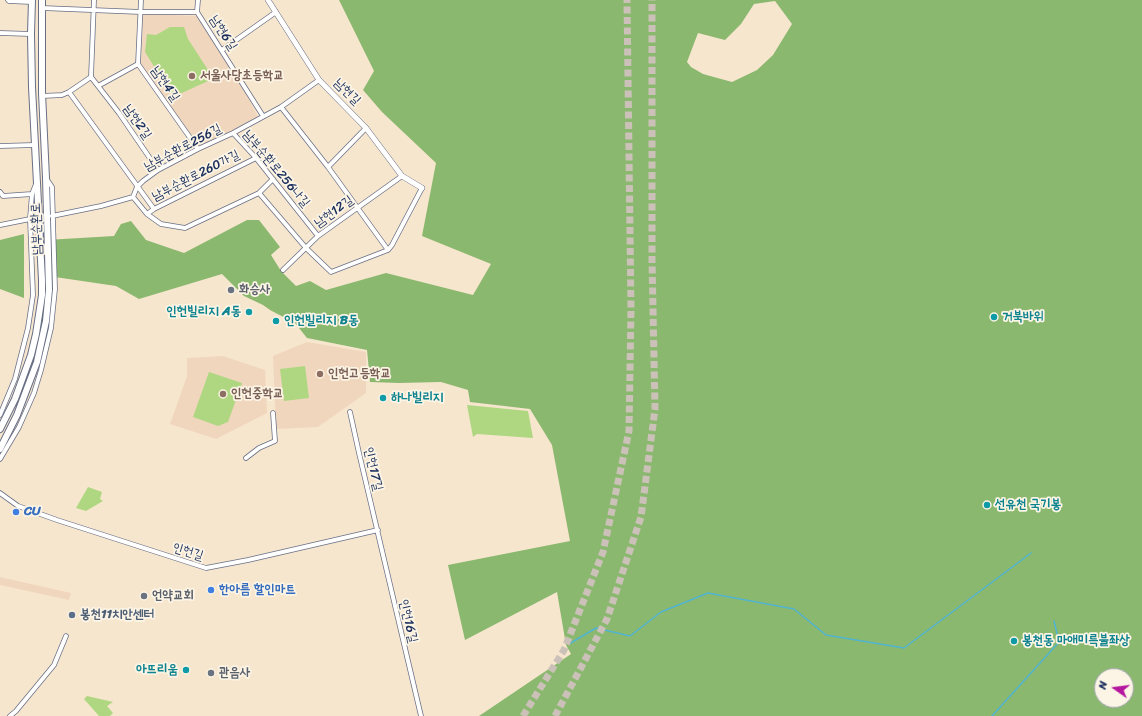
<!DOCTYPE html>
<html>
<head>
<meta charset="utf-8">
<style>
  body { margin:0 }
  #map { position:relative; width:1142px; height:716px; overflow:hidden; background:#f7e6ce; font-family:Sriracha,sans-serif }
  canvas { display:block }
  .north { position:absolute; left:1094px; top:668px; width:40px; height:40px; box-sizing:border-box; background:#fcf5e5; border:1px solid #a2a6af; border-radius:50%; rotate:284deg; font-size:11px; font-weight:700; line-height:16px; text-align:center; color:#1b2f5e }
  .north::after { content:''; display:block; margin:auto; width:14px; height:18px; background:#b5179e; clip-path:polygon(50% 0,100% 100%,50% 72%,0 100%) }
</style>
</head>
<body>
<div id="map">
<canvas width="1142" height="716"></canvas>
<div class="north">N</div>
</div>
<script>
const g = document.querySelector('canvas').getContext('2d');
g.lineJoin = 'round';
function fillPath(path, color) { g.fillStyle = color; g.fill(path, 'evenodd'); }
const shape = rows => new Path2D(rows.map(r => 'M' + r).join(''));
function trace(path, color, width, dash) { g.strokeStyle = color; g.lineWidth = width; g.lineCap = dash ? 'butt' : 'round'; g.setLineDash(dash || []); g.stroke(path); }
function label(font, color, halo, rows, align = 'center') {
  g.font = font + ' Sriracha,"Poor Story",sans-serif'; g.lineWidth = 3.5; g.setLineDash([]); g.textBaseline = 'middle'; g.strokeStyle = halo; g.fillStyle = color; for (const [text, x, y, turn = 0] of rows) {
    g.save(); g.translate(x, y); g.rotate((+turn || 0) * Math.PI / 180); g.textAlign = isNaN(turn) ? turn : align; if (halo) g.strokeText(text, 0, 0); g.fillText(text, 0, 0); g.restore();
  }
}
fillPath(shape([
  [143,14,197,16,243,88,258,117,233,133,198,149,141,68],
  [307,342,366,352,366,393,318,427,276,429,273,356],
  [223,356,265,370,267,413,216,439,170,424,187,376,187,358],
  [0,577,71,593,69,600,0,585]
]), '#f0d6bc');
fillPath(shape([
  [170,27,184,27,188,39,210,73,214,71,217,77,173,97,145,52,147,34,156,35],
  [305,366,309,398,284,401,280,369],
  [209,372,242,383,228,422,218,426,193,417],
  [467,405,528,411,533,438,477,434,473,437],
  [88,487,102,492,100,499,103,501,86,511,76,508],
  [87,696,113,702,107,706,113,713,110,716,99,716,84,699]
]), '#afd781');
fillPath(shape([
  [339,0,1142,0,1142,716,479,716,571,654,566,645,557,592,465,640,448,565,570,541,552,445,530,409,470,402,468,390,441,382,399,383,370,382,367,350,307,338,295,323,270,310,263,305,244,296,222,274,139,299,116,286,48,276,46,240,114,236,121,224,131,221,146,240,184,253,247,220,259,220,280,247,271,255,281,271,296,286,310,281,326,290,386,273,473,295,491,264,422,236,436,163,382,112,363,90,374,71],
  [775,1,792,24,773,55,757,70,732,82,703,74,691,67,687,62,698,33,725,40,741,24,754,4],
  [1102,676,1126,676,1126,700,1102,700],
  [24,234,24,298,0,289,0,240]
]), '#8bb86f');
trace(shape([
  [569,644,596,628,630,636,661,612,708,593,794,609,826,635,904,648,1031,553],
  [992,716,1059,642,1054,621]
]), '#51b4d0', 1.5);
trace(shape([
  [523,716,564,650,603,552,629,431,631,309,627,0],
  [555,716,607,619,641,517,655,409,652,259,652,0]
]), '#cbc1b8', 7, [7, 3.5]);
const minor = shape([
  [8,0,9,1,32,2],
  [94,0,91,77,119,113,158,170],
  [141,0,138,64,198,149],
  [198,0,197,12,263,116],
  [42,8,141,12,197,12],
  [0,33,31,34],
  [222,50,276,12],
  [98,86,138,64],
  [69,92,91,77],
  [42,96,62,95,69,92,154,209],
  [281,107,328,167,388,250],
  [233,133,256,158,318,236],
  [0,146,34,145],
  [328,167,366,128],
  [0,192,3,196,32,194],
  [259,193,273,179],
  [133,197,147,214,161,224,185,228,259,193,306,248,331,272,388,250,392,245,422,188],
  [147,214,154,209,256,158],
  [52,216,101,206,133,197,137,187,143,181,158,170,198,149,233,133,281,107,319,80],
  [0,225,30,219],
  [283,270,318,236,402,176],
  [350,412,359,453,421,716],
  [0,415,15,379,28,328,33,295,30,219,32,194,36,184],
  [246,458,259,448,275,441,273,413],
  [0,459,19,427,34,393,41,370,51,328,55,289,52,187,46,178],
  [0,493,18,506,57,520,206,568,248,560,378,530],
  [10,716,16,711,54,665,66,636]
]);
const tertiary = shape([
  [268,0,319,80,366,128,402,176,422,188]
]);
const primary = shape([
  [0,429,15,399,31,355,36,334,42,295,42,280,32,87,31,34,32,0],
  [0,449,17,415,37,362,46,321,49,290,46,178,42,93,42,0]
]);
trace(minor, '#686f85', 5.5);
trace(tertiary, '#686f85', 6);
trace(primary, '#686f85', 8);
trace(minor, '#fff', 4);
trace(tertiary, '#fff', 5);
trace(primary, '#fff', 6);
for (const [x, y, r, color] of [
  [192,76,4,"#8d6e63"],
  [231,290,4,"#6b7280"],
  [249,312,4,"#0f9aa8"],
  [994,317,4,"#0f9aa8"],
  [276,321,4,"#0f9aa8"],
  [320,374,4,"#8d6e63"],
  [223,394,4,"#8d6e63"],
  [383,398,4,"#0f9aa8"],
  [987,505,4,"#0f9aa8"],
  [16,512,4,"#3f7fe0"],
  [211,590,4,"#3f7fe0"],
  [144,596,4,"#6b7280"],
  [72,615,4,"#5c6f8a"],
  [1014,641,4,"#0f9aa8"],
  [186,670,4,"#0f9aa8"],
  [211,673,4,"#6b7280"]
]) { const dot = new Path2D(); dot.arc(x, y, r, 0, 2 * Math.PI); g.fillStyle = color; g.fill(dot); trace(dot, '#fcf5e5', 1.5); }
label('13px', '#1b2f5e', '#fcf5e5', [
  ["남현6길",223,33,57],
  ["남현4길",165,84,55],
  ["남현길",347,92,45],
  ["남현2길",137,122,55],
  ["남부순환로256길",183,148,-28],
  ["남부순환로256나길",276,169,50],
  ["남부순환로260가길",196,176,-27],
  ["남현12길",334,212,-36],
  ["남부순환로",37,229,-92],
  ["인헌17길",373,469,77],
  ["인헌길",188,552,17],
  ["인헌16길",408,621,77]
]);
label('bold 13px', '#785e54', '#fcf5e5', [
  ["서울사당초등학교",200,76],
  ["인헌고등학교",328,374],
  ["인헌중학교",231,394]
], 'left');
label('bold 13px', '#5b616d', '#fcf5e5', [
  ["화승사",239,290],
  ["언약교회",152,596],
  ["관음사",219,673]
], 'left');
label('bold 13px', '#0d838f', '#fcf5e5', [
  ["인헌빌리지 A동",241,312,"right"],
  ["거북바위",1002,317],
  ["인헌빌리지 B동",284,321],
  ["하나빌리지",391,398],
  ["선유천 국기봉",995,505],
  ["봉천동 마애미륵불좌상",1022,641],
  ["아뜨리움",178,670,"right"]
], 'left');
label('bold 13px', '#366cbe', '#fcf5e5', [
  ["CU",24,512],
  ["한아름 할인마트",219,590]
], 'left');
label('bold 13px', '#4e5e75', '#fcf5e5', [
  ["봉천11치안센터",80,615]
], 'left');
</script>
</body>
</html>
